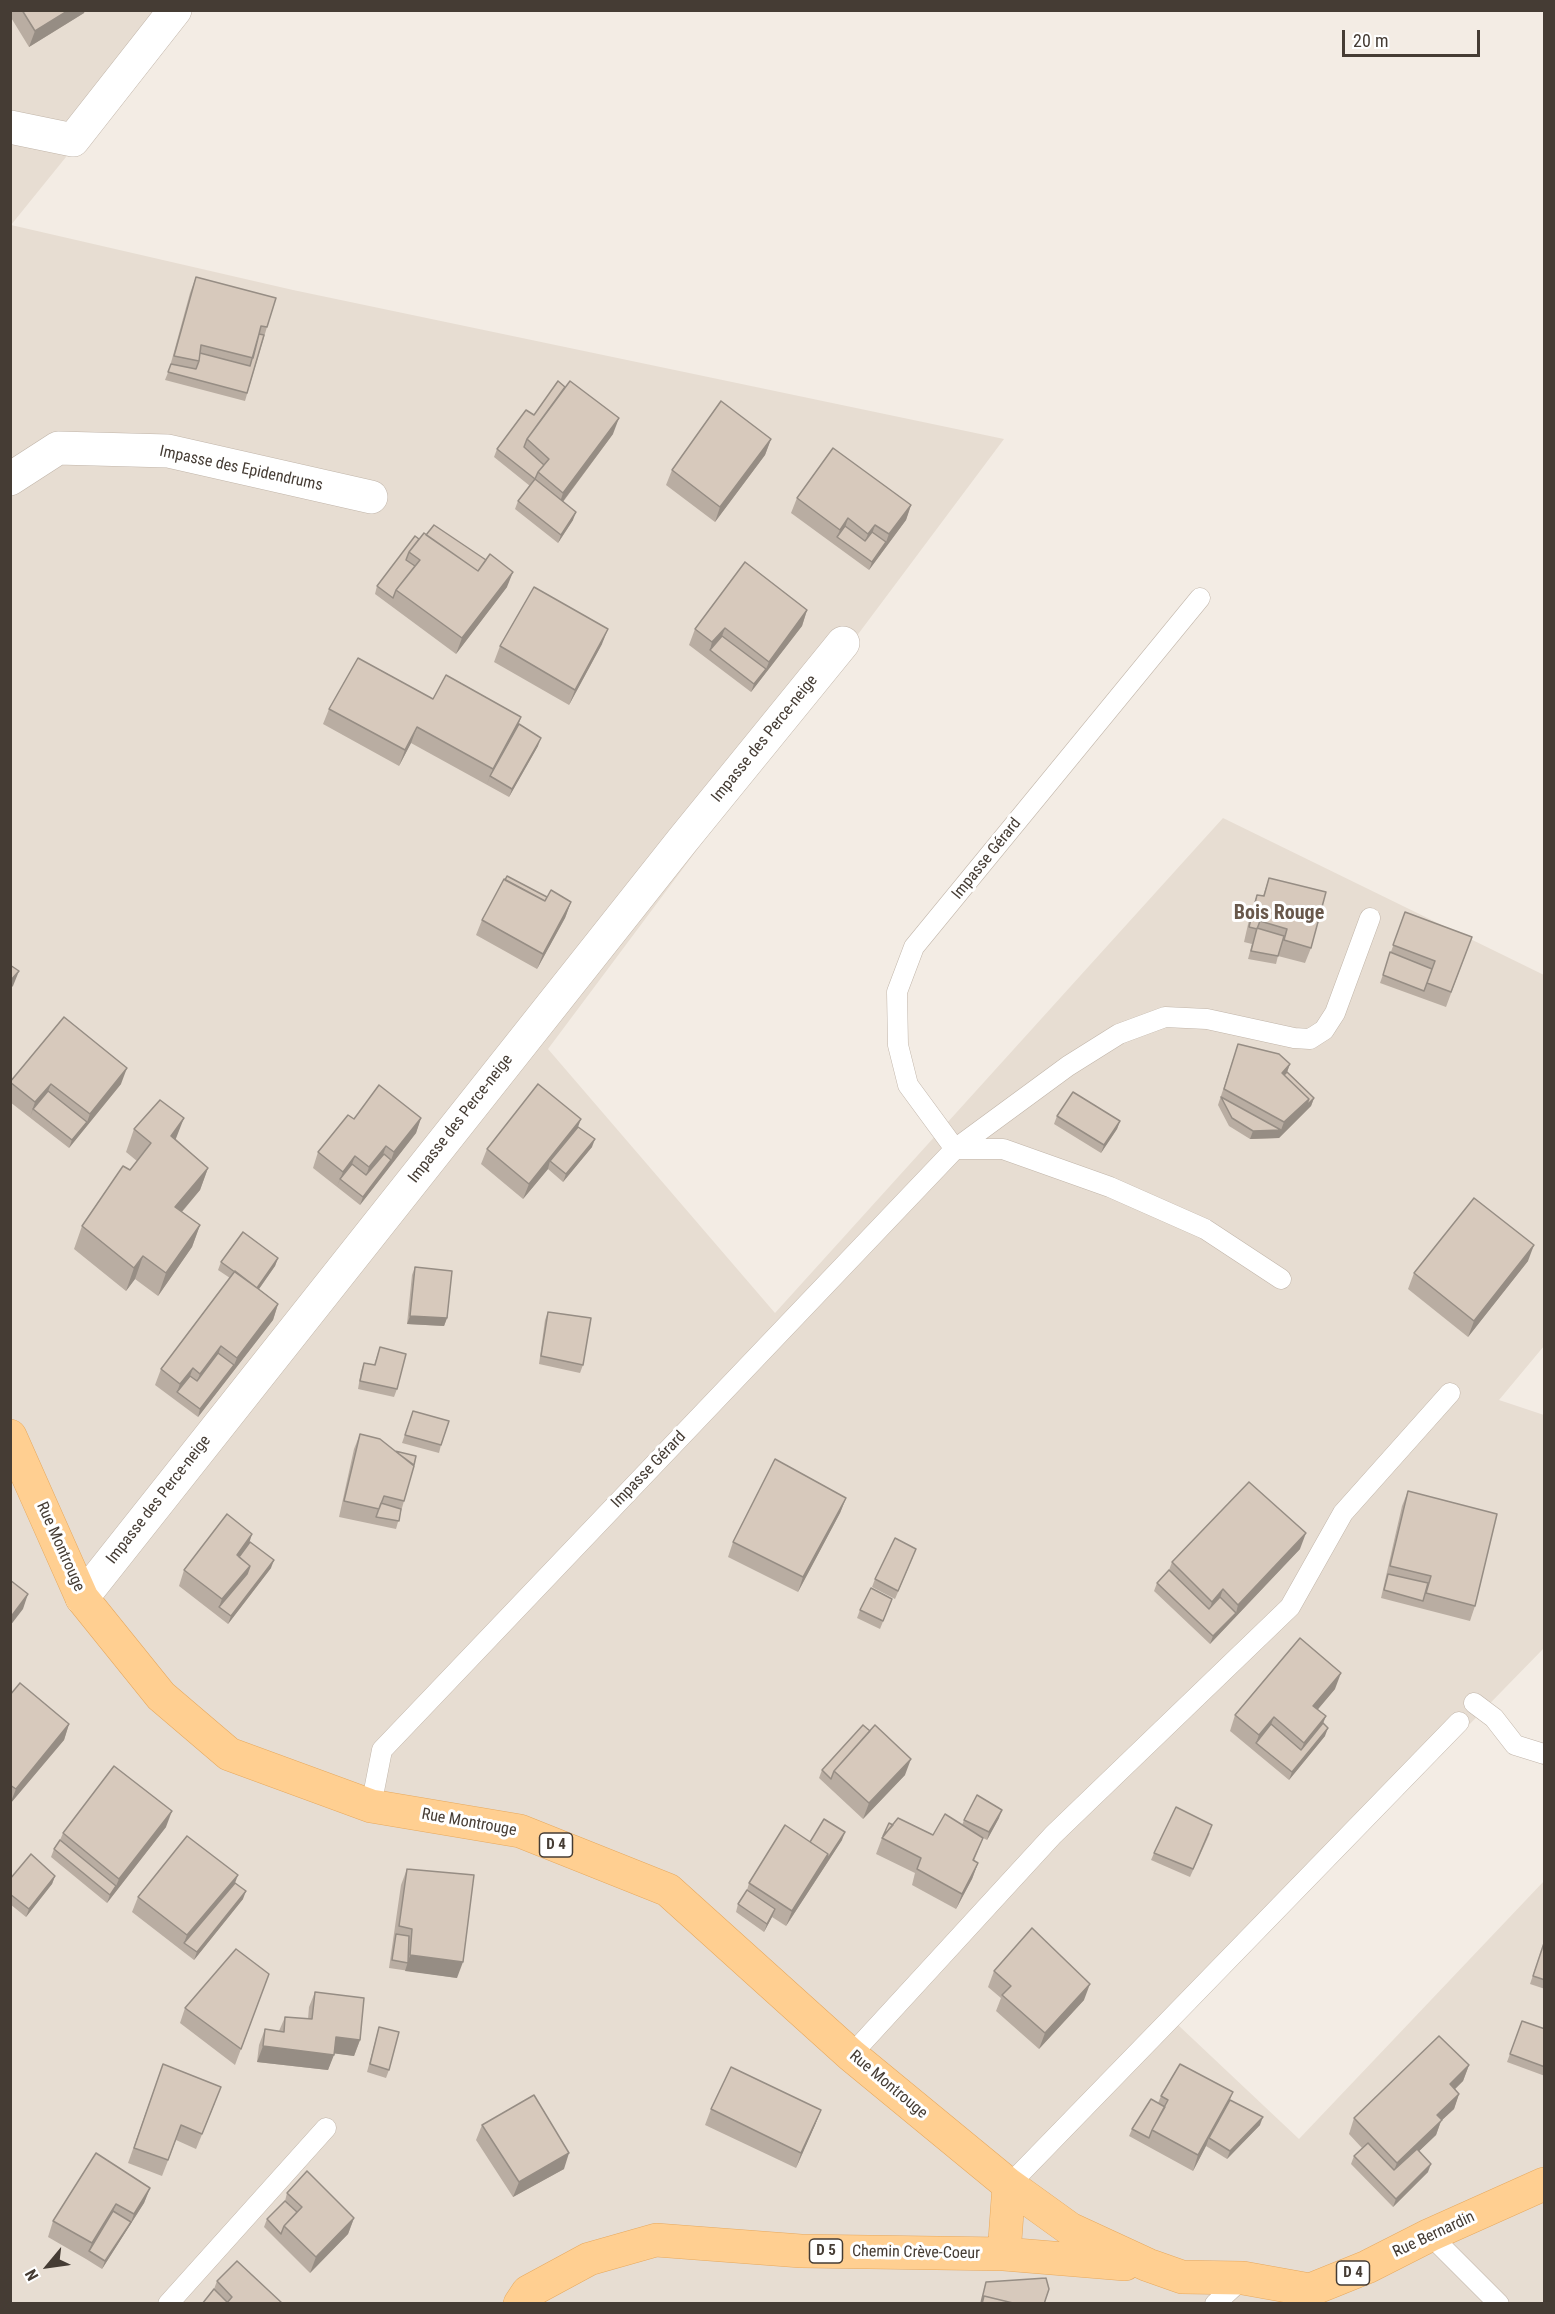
<!DOCTYPE html>
<html>
<head>
<meta charset="utf-8">
<style>
  body { margin:0 }
  #map { position:relative; width:1555px; height:2314px; overflow:hidden; background:#f3ece4; font-family:"Roboto Condensed",sans-serif }
  canvas { display:block }
  .frame { position:absolute; inset:0; border:12px solid #453c34; pointer-events:none }
  .north { position:absolute; left:18px; top:2236px; width:60px; height:60px; -webkit-text-stroke:4px #fff; paint-order:stroke; rotate:241deg; font-size:16px; font-weight:700; line-height:24px; text-align:center; color:#453c34 }
  .north::after { content:''; display:block; margin:auto; width:21px; height:27px; background:#453c34; clip-path:polygon(50% 0,100% 100%,50% 72%,0 100%) }
  .scale { position:absolute; left:1342px; top:30px; width:138px; height:27px; box-sizing:border-box; border:3px solid #453c34; border-top:0; padding-left:8px; font-size:18px; line-height:21px; white-space:nowrap; color:#453c34; -webkit-text-stroke:4px #fff; paint-order:stroke }
</style>
</head>
<body>
<div id="map">
<canvas width="1555" height="2314"></canvas>
<div class="frame"></div>
<div class="north">N</div>
<div class="scale">20 m</div>
</div>
<script>
const g = document.querySelector('canvas').getContext('2d');
g.lineJoin = 'round';
function fillPath(path, color) { g.fillStyle = color; g.fill(path, 'evenodd'); }
const shape = rows => new Path2D(rows.map(r => 'M' + r).join(''));
function trace(path, color, width, dash) { g.strokeStyle = color; g.lineWidth = width; g.lineCap = dash ? 'butt' : 'round'; g.setLineDash(dash || []); g.stroke(path); }
function label(font, color, halo, rows, align = 'center') {
  g.font = font + ' "Roboto Condensed",sans-serif'; g.lineWidth = 6; g.setLineDash([]); g.textBaseline = 'middle'; g.strokeStyle = halo; g.fillStyle = color; for (const [text, x, y, turn = 0] of rows) {
    g.save(); g.translate(x, y); g.rotate((+turn || 0) * Math.PI / 180); g.textAlign = isNaN(turn) ? turn : align; if (halo) g.strokeText(text, 0, 0); g.fillText(text, 0, 0); g.restore();
  }
}
fillPath(shape([
  [11,11,184,11,11,225,293,290,1004,439,548,1049,775,1313,1223,818,1544,975,1544,1346,1499,1400,1544,1415,1544,1648,1177,2024,1299,2139,1544,1881,1544,2303,11,2304]
]), '#e7ddd2');
const lane = shape([
  [1200,598,914,947,897,992,898,1045,908,1085,955,1149,1068,1066,1119,1034,1165,1017,1207,1019,1294,1038,1310,1039,1324,1030,1335,1013,1370,918],
  [1474,1703,1494,1718,1515,1745,1544,1754],
  [371,1806,382,1750,955,1149,1003,1149,1110,1187,1205,1229,1281,1279],
  [851,2055,1053,1835,1290,1607,1343,1513,1450,1393],
  [1009,2185,1459,1722],
  [1430,2235,1499,2304],
  [168,2304,326,2128],
  [1215,2304,1243,2278]
]);
const street = shape([
  [10,127,73,140,175,10],
  [10,479,58,448,168,451,371,497],
  [82,1598,682,841,843,643]
]);
const primary = shape([
  [10,1436,82,1598,161,1696,229,1754,371,1806,520,1831,668,1890,851,2055,1009,2185,1070,2229,1148,2265,1182,2277,1243,2278,1310,2290,1367,2267,1430,2235,1544,2184],
  [1004,2254,1009,2185],
  [520,2304,528,2292,589,2259,656,2240,801,2251,1004,2254,1125,2264]
]);
trace(lane, '#c1b5a9', 21);
trace(street, '#c1b5a9', 34);
trace(primary, '#e7a95e', 34);
trace(lane, '#fff', 20);
trace(street, '#fff', 33);
trace(primary, '#ffcf91', 33);
fillPath(shape([
  [10,10,85,10,84,13,29,47,10,16],
  [196,277,267,327,245,401,165,380,169,370,190,293],
  [534,415,613,434,563,502,573,520,558,543,515,509,518,501,530,486,494,457,497,449],
  [771,439,765,455,715,522,666,485,672,470],
  [797,498,911,505,906,520,869,570,791,513],
  [419,539,507,587,456,654,375,594,377,586],
  [807,610,802,626,751,692,689,645,695,629],
  [602,644,569,705,494,662,500,646],
  [433,699,519,724,538,746,509,797,411,743,399,766,323,724,329,709],
  [1269,878,1311,948,1305,963,1278,956,1276,964,1248,959,1253,940,1252,944,1244,942,1251,911,1257,895,1263,896],
  [505,880,547,897,571,902,565,918,537,969,476,935,482,920],
  [1405,912,1472,937,1446,1007,1380,983],
  [1238,1044,1290,1064,1287,1072,1314,1098,1311,1106,1279,1138,1250,1139,1229,1126,1218,1105],
  [10,1081,121,1084,69,1148,10,1102],
  [1057,1116,1120,1121,1117,1129,1101,1153,1054,1124],
  [421,1118,416,1133,360,1205,313,1168,318,1152,354,1119],
  [578,1127,592,1147,563,1182,548,1169,523,1199,481,1164,487,1149],
  [134,1129,176,1139,208,1168,200,1190,182,1212,200,1225,192,1247,158,1296,135,1279,126,1291,74,1249,82,1226,137,1161,126,1152],
  [278,1258,275,1266,259,1289,278,1304,273,1320,198,1417,155,1385,161,1369,230,1278,218,1270,221,1262],
  [1528,1261,1468,1337,1408,1289,1414,1273],
  [415,1267,447,1318,444,1326,407,1324,412,1275],
  [548,1312,583,1365,580,1373,539,1364,545,1320],
  [380,1347,397,1389,394,1397,358,1389,361,1371,364,1363,374,1365],
  [413,1411,441,1445,439,1453,402,1443],
  [360,1434,404,1501,396,1529,339,1517,354,1449],
  [1408,1491,1475,1606,1470,1621,1381,1598,1402,1506],
  [846,1498,840,1513,798,1592,728,1557,733,1542],
  [250,1542,271,1568,228,1624,179,1586,184,1570],
  [1300,1549,1210,1644,1154,1591,1157,1583,1169,1570,1172,1562],
  [913,1557,895,1599,872,1587,875,1579],
  [892,1599,880,1629,857,1618,860,1610],
  [1335,1689,1318,1709,1325,1736,1289,1780,1230,1731,1235,1715],
  [10,1695,69,1724,64,1740,10,1804],
  [822,1770,905,1775,863,1819,819,1778],
  [999,1818,987,1840,983,1838,974,1861,978,1863,972,1879,956,1909,912,1885,915,1873,876,1854,882,1838,893,1825,933,1835,962,1825,964,1820],
  [166,1827,107,1903,51,1857,54,1849,60,1840,63,1833],
  [1210,1833,1190,1877,1151,1860,1154,1853],
  [842,1840,786,1926,772,1917,764,1932,736,1912,738,1904,747,1890,749,1883,810,1842],
  [407,1869,457,1978,389,1968,401,1885],
  [55,1876,52,1884,26,1917,10,1904,10,1879],
  [235,1883,243,1899,194,1960,132,1912,138,1897],
  [1545,1939,1545,1989,1530,1984],
  [994,1971,1084,2000,1039,2049,996,2011,1001,1998,988,1987],
  [269,1974,235,2065,180,2023,185,2008],
  [315,1992,360,2040,354,2056,334,2053,328,2070,257,2062,259,2045,265,2029,279,2031,285,2017,308,2019,309,2007],
  [1522,2021,1545,2029,1545,2076,1507,2062],
  [379,2027,389,2070,386,2078,367,2072],
  [163,2064,215,2103,196,2149,176,2140,162,2176,128,2163],
  [1469,2065,1463,2081,1455,2089,1459,2094,1454,2109,1441,2121,1436,2135,1419,2151,1428,2172,1393,2207,1351,2164,1354,2156,1362,2148,1349,2134,1354,2118],
  [1161,2096,1230,2100,1260,2125,1227,2159,1206,2146,1193,2171,1129,2136,1132,2129,1158,2103],
  [711,2109,821,2110,815,2125,796,2168,705,2125],
  [482,2125,564,2169,513,2197,476,2140],
  [150,2188,144,2203,102,2269,86,2259,48,2237,53,2221],
  [287,2193,354,2218,348,2234,310,2273,264,2227,267,2219,285,2201],
  [217,2281,283,2304,202,2304,214,2289]
]), '#b9ada2');
fillPath(shape([
  [69,10,85,10,84,13,29,47,35,31],
  [619,418,613,434,558,508,563,493],
  [771,439,765,455,715,522,720,507],
  [911,505,906,520,869,570,872,562,886,542,889,534],
  [576,512,573,520,558,543,561,535],
  [848,518,843,534,837,537,840,530],
  [875,525,870,540,862,549,868,534],
  [513,572,507,587,456,654,462,638],
  [807,610,802,626,751,692,754,684,766,669,769,662],
  [725,628,719,644,710,650,712,642],
  [608,629,602,644,569,705,575,690],
  [521,717,516,732,490,776,487,784,493,769],
  [417,727,411,743,399,766,405,750],
  [541,738,538,746,509,797,512,789],
  [571,902,565,918,537,969,543,954],
  [19,971,13,986,10,989,10,981],
  [1290,1064,1284,1080,1282,1073],
  [127,1068,121,1084,69,1148,72,1140,87,1122,90,1114],
  [51,1084,45,1099,33,1109,30,1117,35,1102],
  [1314,1098,1311,1106,1279,1138,1250,1139,1253,1131,1281,1130,1284,1122,1309,1099],
  [184,1118,175,1141,171,1136],
  [421,1118,416,1133,360,1205,363,1197,391,1160,394,1152],
  [581,1119,575,1135,550,1161,548,1169,523,1199,529,1184],
  [1120,1121,1117,1129,1101,1153,1104,1145],
  [595,1139,592,1147,563,1182,566,1174],
  [386,1146,381,1161,364,1182,369,1167],
  [355,1156,349,1172,340,1179,337,1187,343,1172],
  [208,1168,200,1190,167,1229,175,1207],
  [200,1225,192,1247,158,1296,166,1273],
  [1534,1245,1528,1261,1468,1337,1474,1321],
  [143,1256,135,1279,126,1291,134,1268],
  [278,1258,275,1266,254,1296,257,1288],
  [278,1304,273,1320,198,1417,200,1409,234,1365,237,1358],
  [410,1316,447,1318,444,1326,407,1324],
  [221,1346,216,1361,194,1389,200,1374],
  [193,1368,187,1384,177,1392,180,1384],
  [846,1498,840,1513,798,1592,803,1577],
  [1306,1533,1300,1549,1210,1644,1213,1636,1236,1613,1238,1605],
  [252,1534,247,1550,234,1563,237,1555],
  [274,1560,271,1568,228,1624,231,1616],
  [250,1566,244,1582,219,1607,222,1599],
  [1223,1589,1218,1604,1207,1618,1212,1602],
  [28,1594,23,1609,10,1626,10,1618],
  [1341,1673,1335,1689,1308,1721,1313,1706],
  [1326,1716,1320,1731,1298,1758,1304,1743],
  [1274,1717,1268,1732,1256,1743,1259,1735],
  [69,1724,64,1740,10,1804,16,1789],
  [1328,1728,1325,1736,1289,1780,1292,1772],
  [911,1759,905,1775,863,1819,869,1803],
  [1002,1810,999,1818,987,1840,989,1832],
  [172,1811,166,1827,107,1903,110,1895,116,1886,119,1879],
  [845,1832,842,1840,786,1926,792,1911,828,1854],
  [978,1863,972,1879,956,1909,962,1894],
  [238,1875,232,1891,184,1943,187,1935],
  [55,1876,52,1884,26,1917,29,1909],
  [246,1891,243,1899,194,1960,197,1952],
  [775,1909,772,1917,764,1932,767,1924],
  [410,1955,463,1962,457,1978,405,1971],
  [1090,1984,1084,2000,1039,2049,1045,2033],
  [336,2037,360,2040,354,2056,331,2053],
  [263,2046,334,2055,328,2070,257,2062],
  [1469,2065,1463,2081,1444,2100,1450,2084],
  [1233,2092,1227,2107,1209,2138,1206,2146,1193,2171,1198,2155],
  [1459,2094,1454,2109,1441,2121,1436,2135,1391,2178,1397,2163,1437,2115],
  [821,2110,815,2125,796,2168,801,2153],
  [1263,2117,1260,2125,1227,2159,1230,2151],
  [569,2153,564,2169,513,2197,519,2182],
  [1431,2164,1428,2172,1393,2207,1396,2199],
  [150,2188,144,2203,102,2269,105,2261,131,2222,134,2214],
  [116,2204,110,2219,89,2251,92,2243],
  [354,2218,348,2234,310,2273,316,2257]
]), '#968d84');
const building = shape([
  [22,10,69,10,35,31,22,10],
  [196,277,276,298,267,327,261,326,253,358,201,345,199,361,174,356,196,277],
  [259,334,264,335,247,393,168,372,171,364,196,369,199,361,200,353,250,366,259,334],
  [558,381,565,387,527,439,524,447,544,465,538,472,535,479,497,449,526,410,534,415,558,381],
  [570,381,619,418,563,493,538,472,549,459,527,439,570,381],
  [721,401,771,439,720,507,672,470,721,401],
  [833,448,911,505,889,534,875,525,868,534,848,518,840,530,797,498,833,448],
  [535,479,576,512,561,535,518,501,535,479],
  [434,525,486,560,478,571,426,535,434,525],
  [845,526,865,541,872,532,886,542,872,562,837,537,845,526],
  [424,533,478,571,490,554,513,572,462,638,396,590,420,560,409,552,424,533],
  [415,536,419,539,409,552,406,560,415,566,396,590,393,598,377,586,415,536],
  [745,562,807,610,769,662,725,628,712,642,695,629,745,562],
  [534,587,608,629,575,690,500,646,534,587],
  [722,636,766,669,754,684,710,650,722,636],
  [358,658,433,699,446,675,521,717,493,769,417,727,405,750,329,709,358,658],
  [519,724,541,738,512,789,490,776,519,724],
  [507,876,547,897,545,901,505,880,507,876],
  [1269,878,1326,892,1311,948,1284,940,1287,929,1260,921,1257,929,1249,927,1257,895,1264,896,1269,878],
  [504,879,545,901,551,890,571,902,543,954,482,920,504,879],
  [1405,912,1472,937,1451,992,1427,983,1435,961,1393,945,1405,912],
  [1257,928,1284,936,1278,956,1251,951,1257,928],
  [1390,952,1432,969,1424,991,1383,975,1390,952],
  [10,965,19,971,10,981,10,965],
  [64,1017,127,1068,90,1114,51,1084,35,1102,10,1082,64,1017],
  [1238,1044,1279,1054,1290,1064,1282,1073,1309,1099,1284,1122,1224,1089,1238,1044],
  [1287,1072,1314,1098,1306,1106,1309,1099,1284,1075,1287,1072],
  [538,1084,581,1119,529,1184,487,1149,538,1084],
  [379,1085,421,1118,394,1152,386,1146,369,1167,355,1156,343,1172,318,1152,348,1115,354,1119,379,1085],
  [48,1091,87,1122,72,1140,33,1109,48,1091],
  [1073,1092,1120,1121,1104,1145,1057,1116,1073,1092],
  [1221,1097,1281,1130,1253,1131,1232,1118,1221,1097],
  [160,1100,184,1118,171,1136,208,1168,175,1207,200,1225,166,1273,143,1256,134,1268,82,1226,123,1166,130,1170,151,1143,134,1129,160,1100],
  [578,1127,595,1139,566,1174,550,1161,578,1127],
  [384,1154,391,1160,363,1197,340,1179,352,1164,366,1175,384,1154],
  [1474,1198,1534,1245,1474,1321,1414,1273,1474,1198],
  [243,1232,278,1258,257,1288,221,1262,243,1232],
  [415,1267,452,1271,447,1318,410,1316,415,1267],
  [235,1271,278,1304,237,1358,221,1346,200,1374,193,1368,180,1384,161,1369,235,1271],
  [548,1312,591,1318,583,1365,541,1356,548,1312],
  [380,1347,406,1354,397,1389,360,1381,364,1363,375,1365,380,1347],
  [218,1353,234,1365,200,1409,177,1392,190,1376,197,1381,218,1353],
  [413,1411,449,1421,441,1445,405,1435,413,1411],
  [360,1434,380,1439,414,1466,404,1501,384,1496,379,1509,344,1501,360,1434],
  [395,1451,416,1456,414,1465,395,1451],
  [775,1459,846,1498,803,1577,733,1542,775,1459],
  [1249,1482,1306,1533,1238,1605,1223,1589,1212,1602,1172,1562,1249,1482],
  [1408,1491,1497,1514,1475,1606,1426,1593,1431,1576,1390,1566,1408,1491],
  [381,1503,401,1509,399,1521,376,1517,381,1503],
  [227,1514,252,1534,237,1555,250,1566,222,1599,184,1570,227,1514],
  [895,1538,916,1549,898,1591,875,1579,895,1538],
  [250,1542,274,1560,231,1616,219,1607,247,1574,250,1566,239,1557,250,1542],
  [1169,1570,1209,1609,1220,1597,1236,1613,1213,1636,1157,1583,1169,1570],
  [1388,1574,1428,1583,1423,1601,1384,1590,1388,1574],
  [10,1580,28,1594,10,1618,10,1580],
  [871,1588,892,1599,883,1621,860,1610,871,1588],
  [1300,1638,1341,1673,1313,1706,1326,1716,1304,1743,1274,1717,1259,1735,1235,1715,1300,1638],
  [20,1683,69,1724,16,1789,10,1785,10,1695,20,1683],
  [1323,1723,1328,1728,1292,1772,1256,1743,1271,1724,1301,1750,1323,1723],
  [863,1725,870,1731,834,1771,831,1779,822,1770,863,1725],
  [875,1725,911,1759,869,1803,834,1771,875,1725],
  [114,1766,172,1811,119,1879,63,1833,114,1766],
  [977,1795,1002,1810,989,1832,964,1820,977,1795],
  [1176,1807,1212,1825,1193,1869,1154,1853,1176,1807],
  [945,1814,983,1838,973,1860,978,1863,962,1894,917,1869,921,1858,882,1838,898,1818,933,1835,945,1814],
  [824,1819,845,1832,826,1861,828,1854,810,1842,824,1819],
  [889,1823,893,1825,883,1836,889,1823],
  [785,1825,828,1854,792,1911,749,1883,785,1825],
  [187,1836,238,1875,187,1935,138,1897,187,1836],
  [60,1840,116,1886,110,1895,54,1849,60,1840],
  [31,1854,55,1876,29,1909,10,1894,10,1879,31,1854],
  [407,1869,474,1875,463,1962,410,1955,412,1929,399,1926,407,1869],
  [235,1883,246,1891,197,1952,184,1943,235,1883],
  [747,1890,775,1909,767,1924,738,1904,747,1890],
  [1032,1928,1090,1984,1045,2033,1002,1995,1011,1986,994,1971,1032,1928],
  [396,1934,409,1936,408,1963,392,1960,396,1934],
  [1545,1940,1545,1980,1533,1976,1545,1940],
  [236,1949,269,1974,241,2049,185,2008,236,1949],
  [315,1992,364,1998,360,2040,336,2037,334,2055,263,2046,265,2029,284,2032,285,2017,312,2019,315,1992],
  [1522,2021,1545,2029,1545,2067,1510,2054,1522,2021],
  [379,2027,399,2032,389,2070,370,2064,379,2027],
  [1439,2036,1469,2065,1450,2084,1459,2094,1437,2115,1442,2120,1397,2163,1354,2118,1439,2036],
  [163,2064,221,2087,202,2134,181,2125,168,2160,134,2148,163,2064],
  [1180,2064,1233,2092,1198,2155,1152,2130,1168,2100,1161,2096,1180,2064],
  [731,2067,821,2110,801,2153,711,2109,731,2067],
  [534,2095,569,2153,519,2182,482,2125,534,2095],
  [1151,2099,1165,2107,1152,2130,1149,2138,1132,2129,1151,2099],
  [1230,2100,1263,2117,1230,2151,1209,2138,1230,2100],
  [1368,2143,1394,2170,1417,2149,1431,2164,1396,2199,1354,2156,1368,2143],
  [96,2153,150,2188,134,2214,116,2204,92,2243,53,2221,96,2153],
  [307,2171,354,2218,316,2257,284,2226,302,2207,287,2193,307,2171],
  [285,2201,297,2212,284,2226,281,2234,267,2219,285,2201],
  [113,2211,131,2222,105,2261,89,2251,113,2211],
  [237,2261,283,2304,226,2304,232,2297,217,2281,237,2261],
  [1046,2278,1049,2289,1044,2304,1017,2304,984,2296,981,2303,986,2282,1046,2278],
  [214,2289,227,2302,226,2304,202,2304,214,2289],
  [984,2296,1017,2304,982,2304,984,2296]
]);
fillPath(building, '#d7c9bc');
trace(building, '#968d84', 1.5);
for (const [x, y, w] of [
  [556,1845,33],
  [826,2251,33],
  [1353,2273,33]
]) { const box = new Path2D(); box.roundRect(x - w / 2, y - 12, w, 24, 4.5); g.fillStyle = '#fff'; g.fill(box); trace(box, '#453c34', 1.5); }
label('bold 15px', '#453c34', null, [
  ["D 4",556,1845],
  ["D 5",826,2251],
  ["D 4",1353,2273]
]);
label('16px', '#453c34', '#fff', [
  ["Impasse des Epidendrums",241,469,12],
  ["Impasse des Perce-neige",765,739,-51],
  ["Impasse Gérard",987,859,-51],
  ["Impasse des Perce-neige",461,1119,-52],
  ["Impasse Gérard",649,1470,-46],
  ["Impasse des Perce-neige",159,1500,-52],
  ["Rue Montrouge",60,1547,66],
  ["Rue Montrouge",469,1823,10],
  ["Rue Montrouge",888,2085,40],
  ["Rue Bernardin",1434,2235,-25],
  ["Chemin Crève-Coeur",916,2253,1]
]);
label('bold 20px', '#68584b', '#fff', [
  ["Bois Rouge",1279,914]
]);
</script>
</body>
</html>
